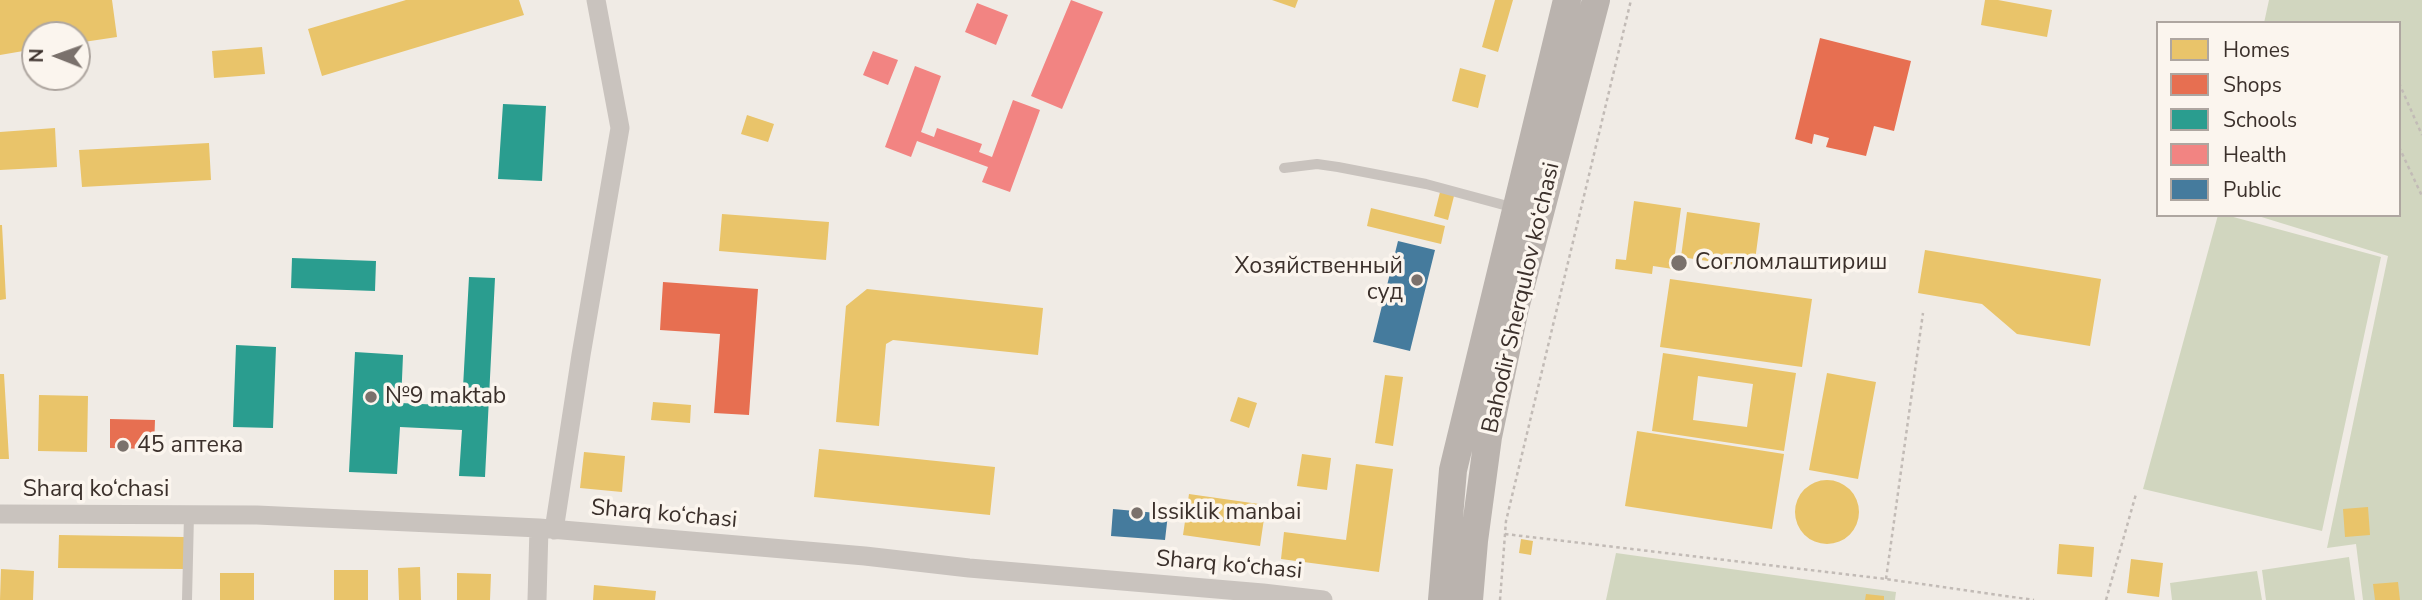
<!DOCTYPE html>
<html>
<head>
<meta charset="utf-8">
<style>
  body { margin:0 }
  #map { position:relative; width:2422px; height:600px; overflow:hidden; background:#f0ebe5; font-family:"Nunito Sans",sans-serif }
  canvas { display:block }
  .legend { position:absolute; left:2156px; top:21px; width:245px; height:196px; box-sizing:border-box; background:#fbf5ee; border:2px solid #aea6a0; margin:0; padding:9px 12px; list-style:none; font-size:21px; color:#3b302b }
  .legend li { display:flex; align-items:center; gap:14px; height:35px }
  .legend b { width:35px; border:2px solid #aea6a0 }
  .north { position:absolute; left:21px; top:21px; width:70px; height:70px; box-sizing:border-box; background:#fbf5ee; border:2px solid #aea6a0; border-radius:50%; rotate:271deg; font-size:19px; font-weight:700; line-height:28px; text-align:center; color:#3b302b }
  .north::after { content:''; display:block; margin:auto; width:24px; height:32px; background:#7a716c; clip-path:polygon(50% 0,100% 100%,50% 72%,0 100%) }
</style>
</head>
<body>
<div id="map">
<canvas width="2422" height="600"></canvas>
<ul class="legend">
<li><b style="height:19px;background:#e9c46a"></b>Homes</li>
<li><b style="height:19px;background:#e76f51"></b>Shops</li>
<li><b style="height:19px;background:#2a9d8f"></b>Schools</li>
<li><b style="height:19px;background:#f28482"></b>Health</li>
<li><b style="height:19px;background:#457b9d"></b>Public</li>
</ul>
<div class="north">N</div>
</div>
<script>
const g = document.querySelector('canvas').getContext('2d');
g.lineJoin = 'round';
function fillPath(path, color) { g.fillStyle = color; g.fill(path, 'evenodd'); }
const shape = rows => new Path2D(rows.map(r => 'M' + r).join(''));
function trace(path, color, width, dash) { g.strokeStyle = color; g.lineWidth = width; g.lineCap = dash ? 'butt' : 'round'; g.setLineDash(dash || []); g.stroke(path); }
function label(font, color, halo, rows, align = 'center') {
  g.font = font + ' "Nunito Sans",sans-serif'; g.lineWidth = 7; g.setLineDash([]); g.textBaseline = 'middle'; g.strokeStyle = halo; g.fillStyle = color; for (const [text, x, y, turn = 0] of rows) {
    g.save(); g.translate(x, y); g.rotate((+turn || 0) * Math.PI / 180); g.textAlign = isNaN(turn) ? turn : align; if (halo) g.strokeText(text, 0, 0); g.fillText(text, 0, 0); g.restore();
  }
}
fillPath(shape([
  [2269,0,2422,0,2422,600,2363,600,2356,544,2327,548,2388,256,2255,215,2399,215,2399,23,2264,23],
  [2218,215,2226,215,2381,257,2322,531,2143,489],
  [1616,553,1896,592,1895,600,1606,600],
  [2349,557,2355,600,2266,600,2262,570],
  [2257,571,2262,600,2172,600,2170,583]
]), '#d1d6bf');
fillPath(shape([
  [0,0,112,0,117,37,77,43,77,35,35,35,35,49,0,55],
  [406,0,519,0,524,15,322,76,308,29],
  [1272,0,1298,0,1295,8],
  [1495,0,1513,0,1498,52,1482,47],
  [1985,0,1998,0,2052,10,2047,37,1981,25],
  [262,47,265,74,214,78,212,51],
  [1460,68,1486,75,1478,108,1452,101],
  [747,115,774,124,768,142,741,134],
  [55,128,57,167,0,170,0,132],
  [209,143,211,180,82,187,79,150],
  [1440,192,1454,196,1448,220,1434,216],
  [1634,201,1681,208,1673,269,1653,266,1652,274,1615,269,1616,259,1626,260],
  [1371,208,1445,226,1441,244,1367,226],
  [1687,212,1760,223,1754,268,1681,257],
  [722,214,829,222,826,260,719,251],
  [0,225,2,225,6,299,0,300],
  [1925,250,2101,279,2090,346,2017,334,1982,304,1918,293],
  [1670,279,1812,299,1802,367,1660,347],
  [867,289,1043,308,1038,355,893,340,886,344,879,426,836,422,846,306],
  [1663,353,1796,373,1784,451,1652,431],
  [1698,376,1753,384,1747,427,1693,420],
  [1827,373,1876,382,1858,479,1809,470],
  [0,374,4,374,9,459,0,459],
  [1385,375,1403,377,1393,446,1375,443],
  [39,395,88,396,87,452,38,451],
  [1238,397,1257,403,1249,428,1230,421],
  [653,402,691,405,690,423,651,420],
  [1637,431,1784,454,1772,529,1625,506],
  [819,449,995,467,990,515,814,497],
  [584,452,625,456,622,492,580,488],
  [1302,454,1331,458,1327,490,1297,486],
  [1356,464,1393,469,1379,572,1281,559,1284,532,1346,540],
  '1795 512a32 32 0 1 1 64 0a32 32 0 1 1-64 0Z',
  [1189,494,1266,505,1260,546,1183,535],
  [2368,507,2370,535,2345,537,2343,509],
  [59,535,184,537,184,569,58,568],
  [1521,539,1533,541,1531,555,1519,553],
  [2059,544,2094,547,2092,577,2057,574],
  [2131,559,2163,563,2159,597,2127,593],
  [420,567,421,600,399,600,398,568],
  [1,569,34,571,33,600,0,600],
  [334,570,368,570,368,600,334,600],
  [220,573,254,573,254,600,220,600],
  [457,573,491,574,490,600,457,600],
  [2398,582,2400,600,2375,600,2373,584],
  [594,585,656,591,655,600,593,600],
  [1866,594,1884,596,1884,600,1865,600]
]), '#e9c46a');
fillPath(shape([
  [1820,38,1911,61,1894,131,1874,126,1866,156,1826,147,1829,138,1814,134,1812,144,1795,139],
  [663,282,758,289,749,415,714,413,720,334,660,330],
  [110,419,155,420,154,449,110,448]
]), '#e76f51');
fillPath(shape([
  [503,104,546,106,542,181,498,179],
  [292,258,376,261,375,291,291,288],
  [469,277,495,278,485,477,459,476,462,430,400,427,397,474,349,472,355,352,403,355,401,403,462,406],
  [236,345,276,347,273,428,233,427]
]), '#2a9d8f');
fillPath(shape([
  [1071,0,1103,12,1062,109,1031,96],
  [977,3,1008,15,996,45,965,32],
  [873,51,898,60,888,85,863,75],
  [915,66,941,76,921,132,934,137,937,128,982,144,979,152,992,157,1013,100,1040,110,1010,192,982,182,988,167,917,141,911,157,885,147]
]), '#f28482');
fillPath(shape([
  [1398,241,1435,250,1410,351,1373,342],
  [1113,509,1168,514,1165,540,1111,536]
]), '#457b9d');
trace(shape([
  [2399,83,2422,135],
  [2399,147,2422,196],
  [1505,534,1886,579,2034,600],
  [1886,579,1923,313],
  [1500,600,1506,521,1631,0],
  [2106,600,2136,494]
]), '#c2bbb6', 2.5, [3.5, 3.5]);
trace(shape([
  [1284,168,1317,164,1338,167,1426,184,1515,208],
  [187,600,189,515]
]), '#c9c3be', 10);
trace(shape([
  [0,514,257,515,539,528,865,556,969,568,1263,593,1323,600],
  [554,530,581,355,620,128,596,0],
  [537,600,539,528]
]), '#c9c3be', 19);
trace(shape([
  [1442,600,1453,470,1567,0],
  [1469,600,1474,541,1488,437,1515,308,1596,0]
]), '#bab3ae', 28);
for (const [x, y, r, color] of [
  [1679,263,9,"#7a716c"],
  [1417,280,7,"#7a716c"],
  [371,397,7,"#7a716c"],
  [123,446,7,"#7a716c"],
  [1137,513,7,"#7a716c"]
]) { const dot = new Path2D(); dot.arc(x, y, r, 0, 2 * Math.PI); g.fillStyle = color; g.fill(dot); trace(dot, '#fbf5ee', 2.5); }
label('23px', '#3b302b', '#fbf5ee', [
  ["Согломлаштириш",1695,263],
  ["Хозяйственный",1403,267,"right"],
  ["суд",1403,293,"right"],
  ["№9 maktab",385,397],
  ["45 аптека",137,446],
  ["Issiklik manbai",1151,513]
], 'left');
label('23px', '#3b302b', '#fbf5ee', [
  ["Bahodir Sherqulov ko‘chasi",1522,298,-77],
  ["Sharq ko‘chasi",96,490],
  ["Sharq ko‘chasi",664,515,5],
  ["Sharq ko‘chasi",1229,566,5]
]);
</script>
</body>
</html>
